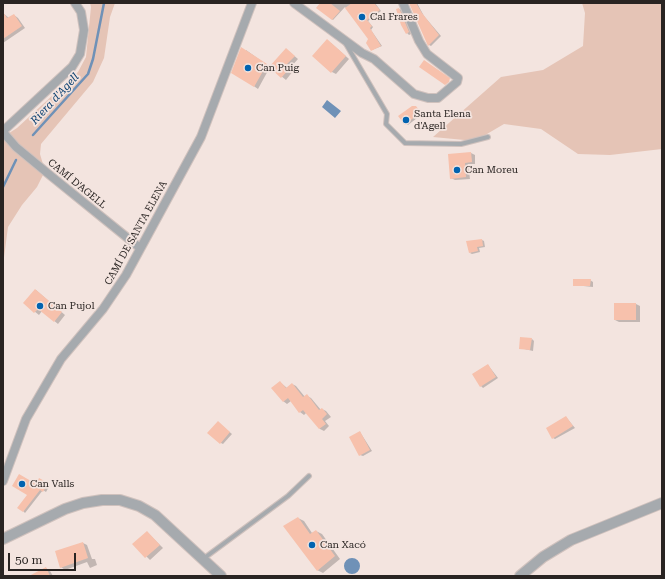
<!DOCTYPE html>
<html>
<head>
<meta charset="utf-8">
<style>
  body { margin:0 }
  #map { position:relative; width:665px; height:579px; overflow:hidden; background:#f3e4df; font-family:"Roboto Serif",serif }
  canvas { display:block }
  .frame { position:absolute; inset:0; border:4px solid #292422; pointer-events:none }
  .scale { position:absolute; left:8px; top:553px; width:68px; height:18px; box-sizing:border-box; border:2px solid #292422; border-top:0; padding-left:5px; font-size:12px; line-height:14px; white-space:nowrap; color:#292422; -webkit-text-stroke:3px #f3e4df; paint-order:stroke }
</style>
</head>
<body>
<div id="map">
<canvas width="665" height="579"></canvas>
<div class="frame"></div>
<div class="scale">50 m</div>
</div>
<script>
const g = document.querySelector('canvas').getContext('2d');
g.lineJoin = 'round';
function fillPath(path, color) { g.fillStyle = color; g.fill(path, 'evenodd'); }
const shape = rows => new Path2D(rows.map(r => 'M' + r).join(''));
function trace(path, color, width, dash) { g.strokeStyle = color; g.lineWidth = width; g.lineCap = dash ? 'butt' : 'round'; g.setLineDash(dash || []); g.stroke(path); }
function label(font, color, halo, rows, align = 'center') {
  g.font = font + ' "Roboto Serif",serif'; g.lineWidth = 3.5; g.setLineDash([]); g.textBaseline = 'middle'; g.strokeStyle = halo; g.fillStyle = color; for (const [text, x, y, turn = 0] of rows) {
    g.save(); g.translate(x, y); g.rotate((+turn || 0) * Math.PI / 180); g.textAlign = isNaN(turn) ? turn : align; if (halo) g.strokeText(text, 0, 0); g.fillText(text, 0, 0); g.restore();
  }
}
fillPath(shape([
  [90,3,115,3,110,17,104,58,93,82,41,144,40,154,45,171,37,187,22,205,8,227,3,265,3,137,17,128,78,72,86,57,91,7],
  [582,3,662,3,662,149,610,155,578,154,541,129,504,124,475,141,433,137,501,77,543,70,583,46,585,13]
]), '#e5c4b6');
fillPath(shape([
  [327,100,341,111,335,118,322,107],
  '344 566a8 8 0 1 1 16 0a8 8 0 1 1-16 0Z'
]), '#6f91b7');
fillPath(shape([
  [322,3,375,3,381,11,368,21,373,27,371,30,382,46,372,50,369,39,345,7,333,20,318,8],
  [410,3,417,3,424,16,441,36,431,46,429,45],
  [399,9,402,10,411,34,409,35,407,33],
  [3,13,9,18,14,15,18,18,25,28,3,43],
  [331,43,349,59,336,74,332,72],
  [286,49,298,59,290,68,293,71,286,80,270,67,258,89,233,72,246,50,270,67],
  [416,107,421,112,421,115,408,125,406,124],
  [471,153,475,155,475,164,468,164,470,179,455,180,451,178],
  [482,240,484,241,485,247,479,248,480,252,472,254,470,253],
  [590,280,593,282,593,287,574,285],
  [36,290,65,315,58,324,42,311,39,315,24,303],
  [636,304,640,306,640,322,619,322,615,320],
  [532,339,534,341,533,351,520,348],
  [488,365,498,378,483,388,481,386],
  [280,382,287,388,292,384,296,386,305,397,307,396,311,398,321,410,322,409,326,411,331,417,325,421,329,426,324,431,320,429,307,412,304,415,300,412,291,401,287,404,283,401],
  [566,417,575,428,555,439,553,438],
  [220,424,232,434,223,444,221,443],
  [360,432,372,451,363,456,360,455],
  [39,479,50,485,46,492,43,490,25,513,23,511],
  [298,518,304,521,312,533,316,531,322,534,340,559,323,573,317,570],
  [147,532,163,548,150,560,134,544],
  [83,543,87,545,92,559,95,559,97,565,90,568,87,562,65,570,61,567],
  [46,568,50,571,53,576,31,576]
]), '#0003');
trace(shape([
  [33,135,88,74,93,59,104,3],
  [3,187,16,160]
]), '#6f91b7', 2.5);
fillPath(shape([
  [320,3,330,3,340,11,332,20,316,8],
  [352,3,374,3,380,10,367,20,372,26,370,28,381,46,371,51,366,43,368,39,345,8],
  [409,3,416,3,422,13,439,35,428,46],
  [399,8,409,32,406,34,401,25,396,9],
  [3,12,7,18,14,14,22,26,3,39],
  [327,39,346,56,331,73,312,56],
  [241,47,267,64,254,87,231,73],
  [286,48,295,56,286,65,290,68,281,78,269,67],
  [424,60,450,78,449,82,445,85,419,67],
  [412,106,416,106,419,110,418,114,405,125,398,116],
  [471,152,472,162,465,163,466,177,450,179,448,154],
  [482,239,483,246,477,247,478,251,469,253,466,241],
  [573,279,591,279,590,286,573,286],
  [35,289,62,312,54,322,38,309,34,313,23,303],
  [614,303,636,303,636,320,614,320],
  [520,337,532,338,530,350,519,349],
  [488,364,496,377,480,387,472,374],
  [280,381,286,388,292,383,303,397,307,394,319,410,322,408,327,414,322,419,326,424,319,429,303,410,299,413,288,398,283,402,271,388],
  [566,416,573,426,552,439,546,428],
  [218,421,230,432,220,444,207,433],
  [360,431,370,450,359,456,349,437],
  [19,474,36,484,39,478,48,483,43,492,40,490,23,512,17,508,27,495,12,486],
  [298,517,310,534,316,530,335,556,317,571,283,526],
  [147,531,160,545,145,558,132,544],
  [83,542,88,558,60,568,55,551],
  [46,567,50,576,29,576]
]), '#f7c1ac');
const service = shape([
  [346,44,387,114,386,124,405,143,461,144,488,137],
  [203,559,288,496,309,476]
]);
const minor = shape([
  [294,3,362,53,374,59,414,94,428,98,438,98,457,82,458,78,427,54,419,41,403,3],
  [3,131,72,67,80,54,84,30,81,12,75,3],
  [3,132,16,147,51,176,140,248],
  [3,481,26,419,61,359,103,309,126,275,201,137,252,3]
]);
const tertiary = shape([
  [3,539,65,509,83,503,102,500,120,500,139,506,155,515,221,576],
  [520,576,543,557,571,540,662,503]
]);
trace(service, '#cfc1bd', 6);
trace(minor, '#cfc1bd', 10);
trace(tertiary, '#cfc1bd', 12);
trace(service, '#a6aaae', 4);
trace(minor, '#a6aaae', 8);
trace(tertiary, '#a6aaae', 10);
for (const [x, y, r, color] of [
  [362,17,4,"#0263b0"],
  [248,68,4,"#0263b0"],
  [406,120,4,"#0263b0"],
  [457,170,4,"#0263b0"],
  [40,306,4,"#0263b0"],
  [22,484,4,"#0263b0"],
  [312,545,4,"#0263b0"]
]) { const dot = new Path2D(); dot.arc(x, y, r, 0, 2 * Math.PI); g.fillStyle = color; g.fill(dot); trace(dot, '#f3e4df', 1.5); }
label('10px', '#292422', '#f3e4df', [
  ["Cal Frares",370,17],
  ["Can Puig",256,68],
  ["Santa Elena",414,114],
  ["d'Agell",414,126],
  ["Can Moreu",465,170],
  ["Can Pujol",48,306],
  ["Can Valls",30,484],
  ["Can Xacó",320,545]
], 'left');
label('10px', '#292422', '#f3e4df', [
  ["CAMÍ D'AGELL",77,184,39],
  ["CAMÍ DE SANTA ELENA",136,233,-61]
]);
label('italic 11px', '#0b4070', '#f3e4df', [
  ["Riera d'Agell",55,99,-47]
]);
</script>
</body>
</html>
